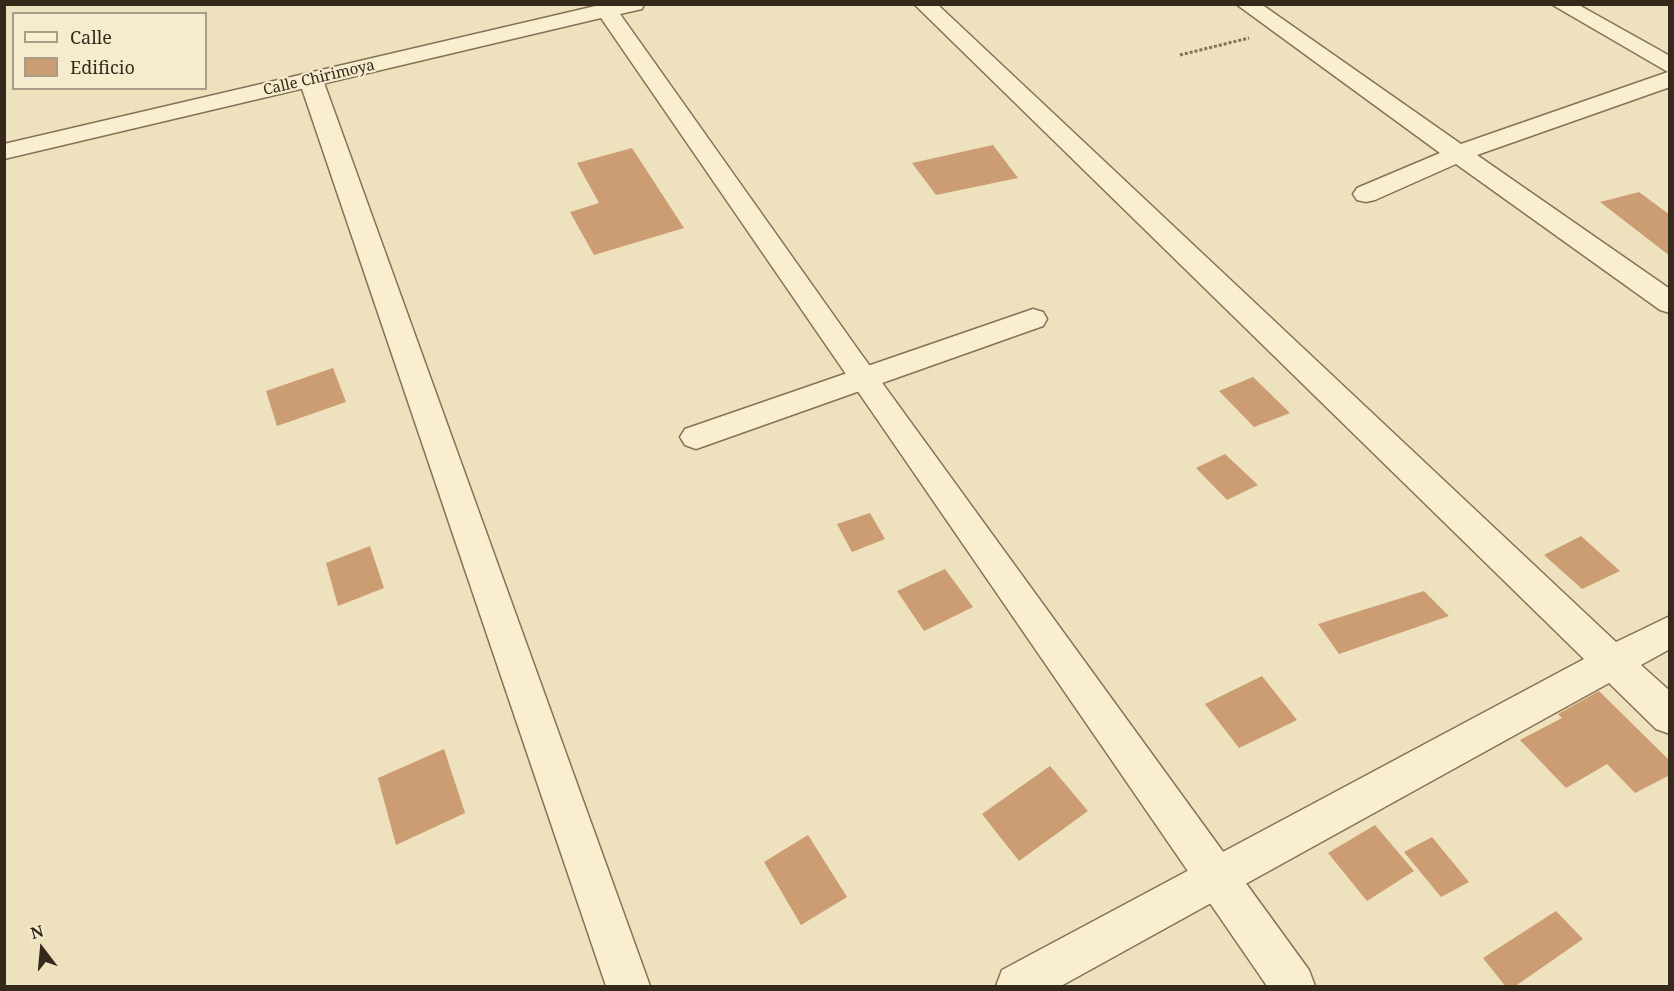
<!DOCTYPE html>
<html>
<head>
<meta charset="utf-8">
<style>
  body { margin:0 }
  #map { position:relative; width:1674px; height:991px; overflow:hidden; background:#eee1bd; font-family:"Noto Serif",serif }
  canvas { display:block }
  .frame { position:absolute; inset:0; border:6px solid #35291b; pointer-events:none }
  .legend { position:absolute; left:12px; top:12px; width:195px; height:78px; box-sizing:border-box; background:#f5ebcd; border:2px solid #a89d86; margin:0; padding:8px 10px; list-style:none; font-size:18px; color:#35291b }
  .legend li { display:flex; align-items:center; gap:12px; height:30px }
  .legend b { width:30px; border:2px solid #a89d86 }
  .north { position:absolute; left:12px; top:919px; width:60px; height:60px; -webkit-text-stroke:4px #f5ebcd; paint-order:stroke; rotate:344deg; font-size:16px; font-weight:700; line-height:24px; text-align:center; color:#35291b }
  .north::after { content:''; display:block; margin:auto; width:21px; height:27px; background:#35291b; clip-path:polygon(50% 0,100% 100%,50% 72%,0 100%) }
</style>
</head>
<body>
<div id="map">
<canvas width="1674" height="991"></canvas>
<div class="frame"></div>
<ul class="legend">
<li><b style="height:8px;background:#f9eed0"></b>Calle</li>
<li><b style="height:16px;background:#cc9c73"></b>Edificio</li>
</ul>
<div class="north">N</div>
</div>
<script>
const g = document.querySelector('canvas').getContext('2d');
g.lineJoin = 'round';
function fillPath(path, color) { g.fillStyle = color; g.fill(path, 'evenodd'); }
const shape = rows => new Path2D(rows.map(r => 'M' + r).join(''));
function trace(path, color, width, dash) { g.strokeStyle = color; g.lineWidth = width; g.lineCap = dash ? 'butt' : 'round'; g.setLineDash(dash || []); g.stroke(path); }
function label(font, color, halo, rows, align = 'center') {
  g.font = font + ' "Noto Serif",serif'; g.lineWidth = 4.5; g.setLineDash([]); g.textBaseline = 'middle'; g.strokeStyle = halo; g.fillStyle = color; for (const [text, x, y, turn = 0] of rows) {
    g.save(); g.translate(x, y); g.rotate((+turn || 0) * Math.PI / 180); g.textAlign = isNaN(turn) ? turn : align; if (halo) g.strokeText(text, 0, 0); g.fillText(text, 0, 0); g.restore();
  }
}
fillPath(shape([
  [993,145,1018,178,936,195,912,163],
  [632,148,684,228,594,255,570,212,599,203,577,163],
  [1639,192,1670,215,1670,256,1600,202],
  [333,368,346,402,277,426,266,391],
  [1253,377,1290,413,1254,427,1219,391],
  [1225,454,1258,485,1227,500,1196,468],
  [870,513,885,539,852,552,837,524],
  [1581,536,1620,571,1582,589,1544,555],
  [370,546,384,588,338,606,326,563],
  [945,569,973,607,924,631,897,591],
  [1424,591,1449,616,1339,654,1318,624],
  [1262,676,1297,720,1239,748,1205,704],
  [1599,691,1670,761,1670,775,1635,793,1607,764,1566,788,1520,740,1562,718,1558,714],
  [444,749,465,813,396,845,378,778],
  [1050,766,1088,811,1019,861,982,814],
  [1375,825,1414,871,1367,901,1328,853],
  [808,835,847,897,801,925,764,862],
  [1432,837,1469,882,1441,897,1404,852],
  [1556,911,1583,939,1514,987,1506,987,1483,958]
]), '#cc9c73');
const minor = shape([
  [914,4,937,4,1616,642,1670,616,1670,649,1641,665,1670,691,1670,734,1656,729,1609,683,1061,986,996,986,1002,970,1584,659,914,4],
  [1236,4,1261,4,1461,144,1668,72,1551,4,1577,4,1670,56,1670,87,1477,155,1670,289,1670,313,1660,310,1456,164,1375,200,1366,202,1357,200,1353,194,1357,188,1440,153,1236,4],
  [311,73,319,75,323,80,650,986,606,986,299,80,303,75,311,73],
  [1033,309,1043,312,1047,319,1043,326,696,449,685,445,680,437,685,429,1033,309]
]);
const tertiary = shape([
  [604,4,644,4,642,9,620,14,859,351,1309,970,1315,986,1267,986,601,18,4,159,4,144,604,4]
]);
trace(minor, '#857156', 3);
trace(tertiary, '#857156', 3);
trace(shape([
  [1180,55,1249,38]
]), '#857156', 3, [3, 2]);
fillPath(minor, '#f9eed0');
fillPath(tertiary, '#f9eed0');
label('15px', '#35291b', '#f5ebcd', [
  ["Calle Chirimoya",319,78,-13]
]);
</script>
</body>
</html>
